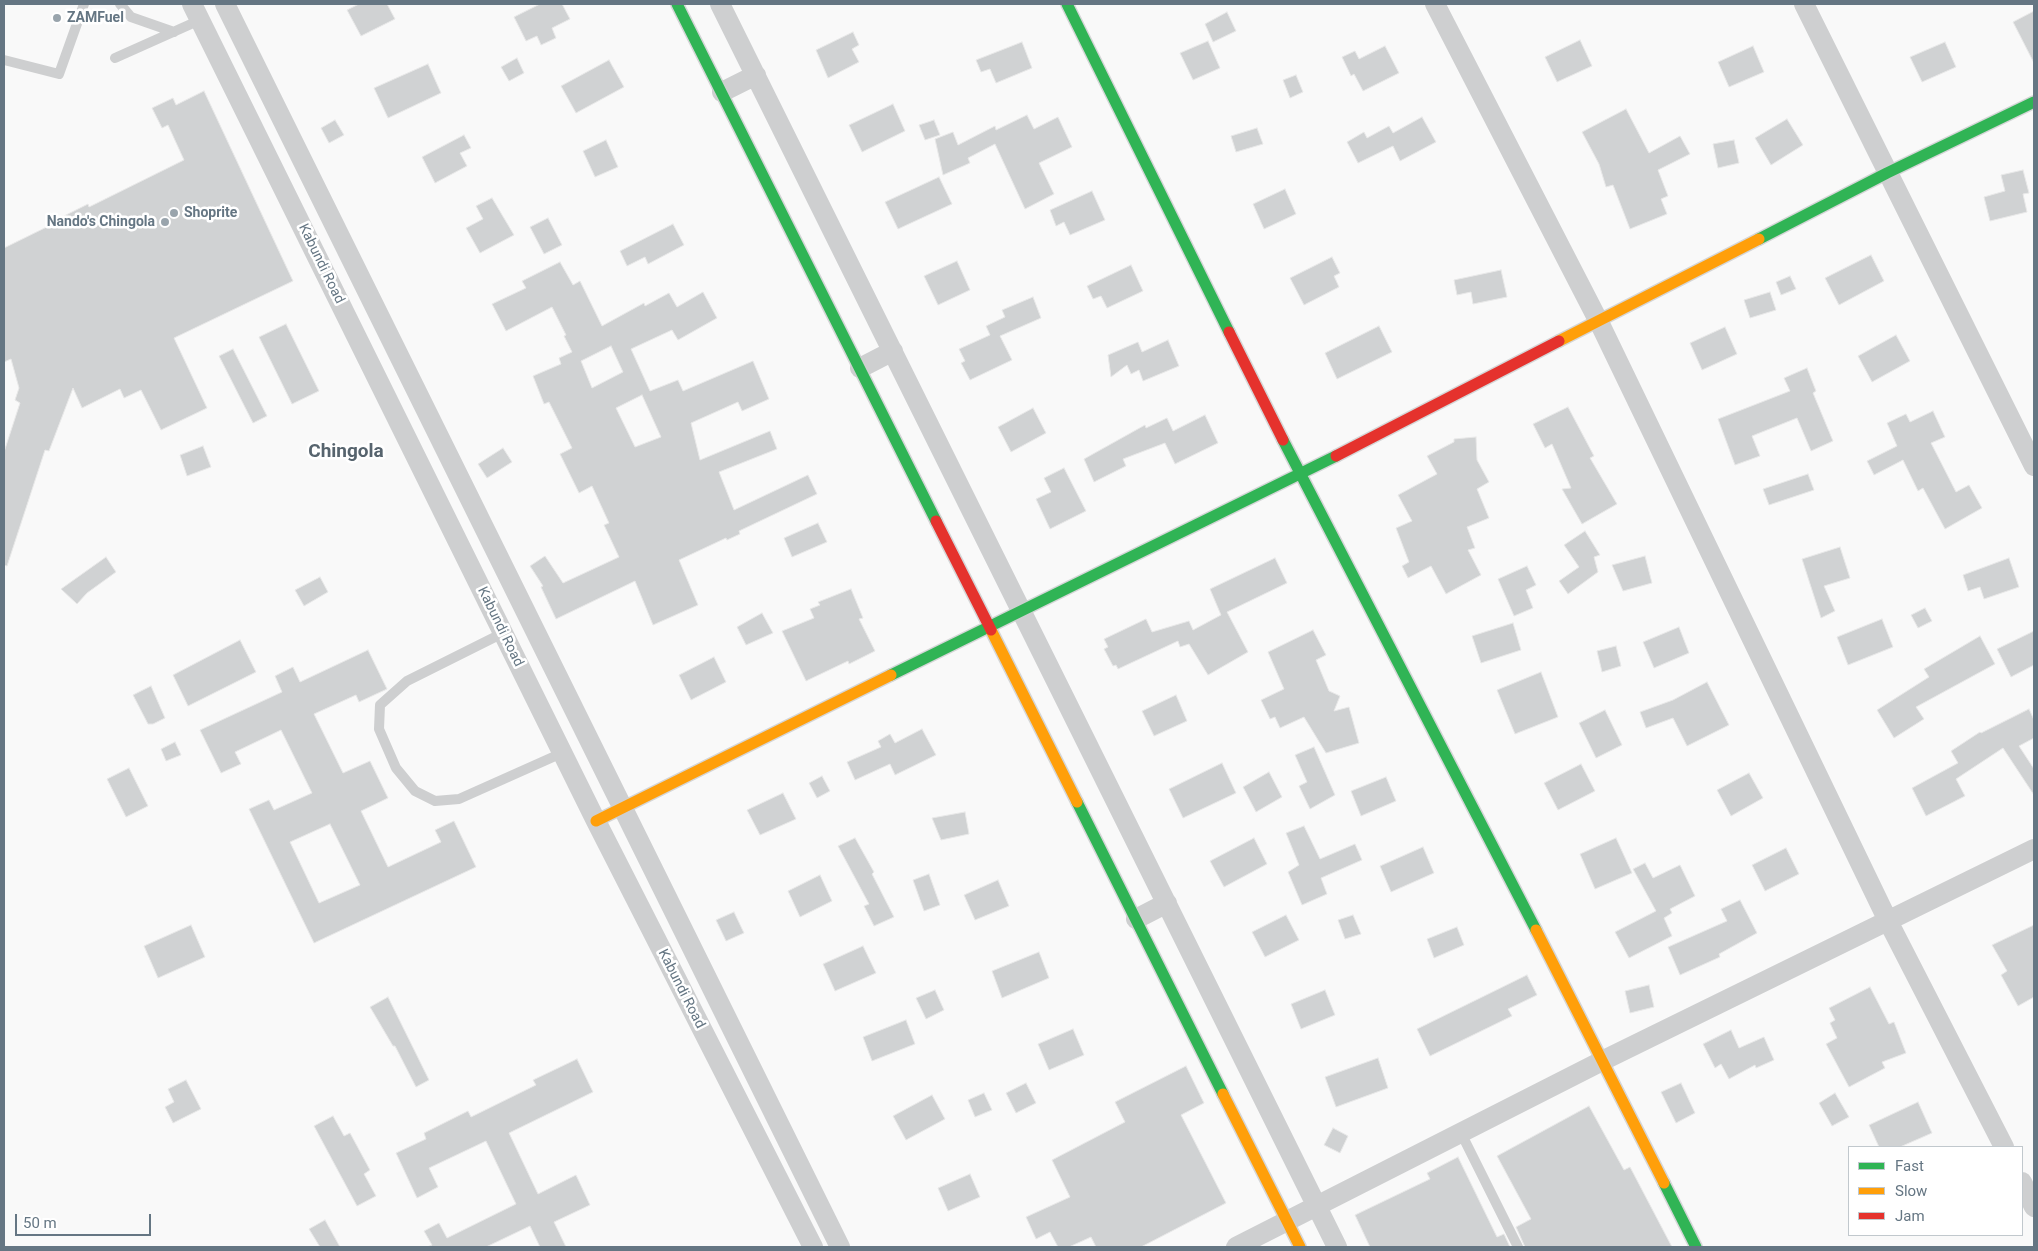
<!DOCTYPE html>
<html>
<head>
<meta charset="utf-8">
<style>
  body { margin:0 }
  #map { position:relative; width:2038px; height:1251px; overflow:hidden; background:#f9f9f9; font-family:Roboto,sans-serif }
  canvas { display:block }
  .frame { position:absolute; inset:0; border:5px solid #657683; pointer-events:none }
  .legend { position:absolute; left:1848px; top:1146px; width:175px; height:90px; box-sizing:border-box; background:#fff; border:1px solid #c1c8cd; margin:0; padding:6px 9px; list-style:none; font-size:15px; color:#657683 }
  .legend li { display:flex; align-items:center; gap:10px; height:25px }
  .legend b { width:25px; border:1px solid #c1c8cd }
  .scale { position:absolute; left:15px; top:1214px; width:136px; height:22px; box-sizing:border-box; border:2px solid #657683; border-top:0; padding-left:6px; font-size:15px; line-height:18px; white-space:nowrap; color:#657683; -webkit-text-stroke:4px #fff; paint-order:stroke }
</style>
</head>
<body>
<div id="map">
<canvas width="2038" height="1251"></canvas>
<div class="frame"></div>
<ul class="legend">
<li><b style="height:6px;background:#30b455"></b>Fast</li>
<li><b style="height:6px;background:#ff9f0a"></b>Slow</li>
<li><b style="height:6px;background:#e5322d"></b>Jam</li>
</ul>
<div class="scale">50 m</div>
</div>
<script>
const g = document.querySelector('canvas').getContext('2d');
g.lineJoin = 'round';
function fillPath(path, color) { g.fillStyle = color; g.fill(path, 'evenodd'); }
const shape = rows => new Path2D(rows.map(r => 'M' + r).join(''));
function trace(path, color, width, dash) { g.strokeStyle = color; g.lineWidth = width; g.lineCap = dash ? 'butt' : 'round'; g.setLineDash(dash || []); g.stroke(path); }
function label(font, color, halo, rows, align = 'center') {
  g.font = font + ' Roboto,sans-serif'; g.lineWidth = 5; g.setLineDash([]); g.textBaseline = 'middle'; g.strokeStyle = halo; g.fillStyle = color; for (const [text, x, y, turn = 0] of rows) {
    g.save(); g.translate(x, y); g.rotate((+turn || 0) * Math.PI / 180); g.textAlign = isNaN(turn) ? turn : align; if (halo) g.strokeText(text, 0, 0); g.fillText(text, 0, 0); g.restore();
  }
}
const building = shape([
  [359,4,387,4,395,19,361,36,347,10,359,4],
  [540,4,562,4,570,19,552,28,556,38,541,45,537,36,526,41,514,17,540,4],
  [2034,11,2034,63,2013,22,2034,11],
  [1227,12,1236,31,1213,42,1205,24,1227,12],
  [853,32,859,45,852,49,859,62,828,78,816,50,853,32],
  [1580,40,1592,66,1557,82,1545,57,1580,40],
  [1208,41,1220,68,1193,80,1180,53,1208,41],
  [1022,42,1032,68,996,83,990,69,981,72,976,60,1022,42],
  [1945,42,1956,67,1922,82,1910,57,1945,42],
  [1385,46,1399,73,1363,91,1354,74,1351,76,1342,57,1355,51,1359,59,1385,46],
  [1753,46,1764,72,1729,87,1718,62,1753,46],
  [517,58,524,73,509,81,501,67,517,58],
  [609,60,624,87,576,113,561,86,609,60],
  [428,64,441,93,388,118,374,88,428,64],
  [1296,75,1303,92,1290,98,1283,80,1296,75],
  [204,91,293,281,174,338,207,408,161,430,141,390,124,398,120,389,82,408,73,388,49,451,45,450,7,566,4,565,4,452,20,403,15,400,19,388,11,359,4,362,4,248,65,218,64,216,88,204,89,207,184,160,168,125,162,128,152,108,173,98,176,105,204,91],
  [893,104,905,131,862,152,849,125,893,104],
  [1626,109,1649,153,1680,136,1690,154,1658,170,1668,196,1661,199,1667,214,1630,229,1613,185,1606,187,1599,164,1582,132,1626,109],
  [1027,115,1034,129,1058,117,1072,147,1039,163,1054,194,1025,209,995,144,968,158,970,163,943,175,935,139,953,132,958,145,995,126,996,130,1027,115],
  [1422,117,1436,142,1400,161,1393,146,1358,163,1347,142,1364,132,1367,138,1389,126,1393,133,1422,117],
  [1787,119,1803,145,1771,165,1755,138,1787,119],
  [335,120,344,135,329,143,321,128,335,120],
  [934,120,940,135,925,140,919,125,934,120],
  [1257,128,1263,144,1236,152,1231,136,1257,128],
  [464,135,471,148,460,153,467,166,435,183,422,157,464,135],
  [606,140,618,167,595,177,583,151,606,140],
  [1734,140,1739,163,1718,168,1713,144,1734,140],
  [2023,170,2029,193,2023,194,2027,212,1990,221,1984,197,2005,191,2001,175,2023,170],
  [939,177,952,204,898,229,885,202,939,177],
  [1285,189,1296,214,1264,229,1253,204,1285,189],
  [1092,191,1105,220,1070,235,1064,222,1056,226,1050,210,1092,191],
  [492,198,514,235,480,253,466,228,483,219,476,206,492,198],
  [548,218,562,245,544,254,530,227,548,218],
  [673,224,684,245,648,264,645,257,627,266,620,251,673,224],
  [1871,255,1884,281,1839,305,1825,278,1871,255],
  [1332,257,1340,273,1334,276,1339,287,1304,305,1290,278,1332,257],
  [957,261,970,290,938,305,924,276,957,261],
  [560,262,573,285,580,281,602,326,644,303,645,306,669,293,677,307,703,292,717,318,678,340,672,330,631,349,650,391,678,380,683,391,753,361,769,399,742,411,738,402,691,423,700,460,770,431,777,449,719,472,734,510,808,475,817,494,739,531,740,534,727,540,726,538,679,560,698,605,653,625,635,581,556,619,541,587,543,586,530,566,545,556,563,583,619,557,604,525,609,523,592,486,579,493,560,454,572,448,549,402,544,404,533,376,561,364,559,358,572,352,564,336,566,335,552,307,506,331,492,304,526,288,522,281,560,262],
  [611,346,623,372,592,388,581,361,611,346],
  [642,395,661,437,635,447,616,408,642,395],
  [1131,265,1143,291,1107,308,1101,296,1093,299,1087,286,1131,265],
  [1501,270,1507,297,1473,304,1471,292,1457,295,1454,280,1501,270],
  [1790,276,1796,289,1781,295,1776,282,1790,276],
  [1770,292,1776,310,1750,318,1744,300,1770,292],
  [1033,297,1041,318,1000,336,1012,360,970,380,961,363,965,361,959,349,990,335,986,326,1005,317,1002,310,1033,297],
  [286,324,319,391,292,404,259,337,286,324],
  [1379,326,1392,352,1337,379,1325,353,1379,326],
  [1725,327,1737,354,1702,370,1690,343,1725,327],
  [1896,335,1910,361,1872,382,1858,356,1896,335],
  [1168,340,1179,366,1143,381,1139,370,1131,374,1127,365,1111,377,1108,355,1138,342,1142,352,1168,340],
  [233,349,267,416,253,423,219,356,233,349],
  [1807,368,1816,391,1813,393,1833,441,1811,451,1797,418,1752,436,1760,456,1735,465,1718,419,1790,391,1784,378,1807,368],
  [1568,407,1594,456,1590,458,1617,504,1582,524,1562,489,1571,488,1552,444,1545,448,1533,424,1568,407],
  [1033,408,1046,433,1011,452,998,427,1033,408],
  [1933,411,1945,437,1931,443,1956,492,1969,485,1982,508,1945,529,1923,488,1918,491,1903,460,1874,475,1867,461,1897,446,1887,423,1906,414,1910,422,1933,411],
  [1205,415,1218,443,1175,464,1165,443,1123,459,1126,466,1094,482,1084,459,1145,425,1146,428,1167,418,1173,431,1205,415],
  [1476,437,1477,460,1489,482,1477,489,1489,518,1467,527,1475,548,1468,550,1481,575,1446,594,1431,566,1408,578,1402,566,1409,562,1396,528,1412,521,1398,495,1437,474,1427,456,1454,442,1454,439,1476,437],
  [203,446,211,467,187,476,180,455,203,446],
  [503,448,512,462,487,478,478,464,503,448],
  [1064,468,1086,511,1050,529,1036,499,1051,492,1044,478,1064,468],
  [1808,474,1814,490,1769,505,1763,489,1808,474],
  [818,523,827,542,792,557,784,538,818,523],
  [1585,531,1600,555,1594,557,1598,572,1568,594,1559,581,1579,567,1564,545,1585,531],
  [1840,547,1850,578,1824,586,1835,611,1821,618,1802,559,1840,547],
  [1645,556,1652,583,1623,591,1612,565,1645,556],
  [106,557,116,572,87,593,77,604,61,589,106,557],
  [1275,558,1287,583,1227,612,1248,652,1208,675,1189,644,1180,647,1178,641,1118,669,1116,665,1113,666,1104,649,1108,647,1104,639,1146,619,1152,632,1189,621,1193,630,1221,615,1210,589,1275,558],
  [2009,558,2019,587,1984,599,1980,587,1968,591,1963,575,2009,558],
  [1527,566,1536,585,1526,590,1533,608,1514,616,1498,579,1527,566],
  [320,577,328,592,304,606,295,590,320,577],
  [851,589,863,618,859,619,875,651,849,664,848,661,806,681,782,631,814,618,810,609,820,605,818,602,851,589],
  [1925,608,1932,621,1918,628,1911,615,1925,608],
  [762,613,773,633,746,645,737,627,762,613],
  [1882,619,1893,647,1848,665,1837,637,1882,619],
  [1513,623,1521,650,1481,663,1472,636,1513,623],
  [1679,627,1689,653,1654,668,1643,642,1679,627],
  [1313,630,1326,655,1316,660,1329,691,1340,696,1334,711,1349,707,1359,743,1326,753,1304,717,1280,728,1275,717,1270,719,1261,700,1284,689,1268,652,1313,630],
  [2034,631,2034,665,2011,677,1997,649,2034,631],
  [1980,636,1995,664,1916,707,1924,719,1894,738,1877,710,1929,677,1924,669,1980,636],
  [240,640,256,672,188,706,173,675,240,640],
  [1616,646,1621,666,1602,672,1597,651,1616,646],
  [368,650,387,689,359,702,356,695,314,714,343,773,370,761,388,798,361,811,388,867,441,842,435,830,454,821,476,867,314,943,249,809,269,800,274,810,312,793,281,730,235,752,241,764,221,773,200,730,282,692,275,676,293,667,300,682,368,650],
  [330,824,360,885,319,903,290,842,330,824],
  [714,657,726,682,691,700,679,675,714,657],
  [1541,672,1558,717,1515,734,1497,690,1541,672],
  [1707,682,1729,725,1687,746,1673,718,1646,728,1640,712,1673,700,1707,682],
  [151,686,165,718,153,724,148,724,133,695,151,686],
  [1176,695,1187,721,1154,736,1142,711,1176,695],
  [2029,709,2034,720,2034,738,2019,746,2034,769,2034,795,2003,748,1956,779,1965,796,1926,816,1912,788,1958,763,1951,751,1980,732,1981,733,2029,709],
  [1605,710,1622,745,1596,758,1579,723,1605,710],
  [922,729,936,755,895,775,890,764,855,780,847,762,881,747,878,741,890,734,895,743,922,729],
  [175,742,181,755,166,761,161,749,175,742],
  [1314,747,1335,795,1310,809,1299,786,1307,782,1295,755,1314,747],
  [1222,763,1236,793,1183,818,1169,789,1222,763],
  [1581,764,1595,791,1558,810,1544,783,1581,764],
  [129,768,148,806,126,817,107,779,129,768],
  [1269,772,1282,797,1256,812,1243,787,1269,772],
  [1749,773,1763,798,1731,816,1717,790,1749,773],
  [822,776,830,791,817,798,809,783,822,776],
  [1386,777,1396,801,1361,816,1351,791,1386,777],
  [783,793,796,819,760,835,747,810,783,793],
  [965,812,969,834,941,840,932,818,965,812],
  [1304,826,1320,859,1355,844,1362,860,1321,878,1327,894,1302,905,1288,872,1299,865,1286,833,1304,826],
  [855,838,874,872,872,874,894,917,874,926,864,906,869,904,838,846,855,838],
  [1254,838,1267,864,1224,887,1210,861,1254,838],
  [1616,838,1632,873,1595,889,1580,854,1616,838],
  [1423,847,1434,873,1391,892,1380,866,1423,847],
  [1786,848,1799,874,1765,891,1752,865,1786,848],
  [1645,863,1653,878,1680,865,1695,896,1670,909,1672,913,1664,918,1672,936,1629,958,1615,932,1656,911,1633,869,1645,863],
  [929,874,940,905,924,911,913,880,929,874],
  [820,875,832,901,800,917,788,891,820,875],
  [998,880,1009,906,975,920,964,895,998,880],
  [1740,900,1757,933,1719,954,1720,957,1680,975,1668,947,1727,921,1721,909,1740,900],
  [734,912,744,933,726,941,716,920,734,912],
  [1286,915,1299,940,1265,957,1252,932,1286,915],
  [1353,915,1361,934,1345,939,1338,920,1353,915],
  [191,925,205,957,158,978,144,946,191,925],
  [2034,925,2034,997,2018,1006,2001,975,2007,971,1992,945,2034,925],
  [1457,927,1464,945,1434,958,1427,939,1457,927],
  [863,946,876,973,835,991,823,964,863,946],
  [1039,952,1049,978,1002,998,992,971,1039,952],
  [1527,975,1537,995,1508,1009,1512,1016,1430,1056,1417,1029,1527,975],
  [1649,985,1654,1007,1630,1013,1625,991,1649,985],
  [1870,987,1889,1024,1894,1022,1906,1053,1882,1062,1885,1068,1849,1087,1826,1044,1837,1038,1830,1023,1835,1020,1829,1008,1870,987],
  [935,990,944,1010,926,1019,916,998,935,990],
  [1325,990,1335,1015,1301,1029,1291,1004,1325,990],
  [388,997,429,1080,416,1087,395,1046,393,1046,370,1007,388,997],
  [906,1020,915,1044,872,1061,863,1037,906,1020],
  [1073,1029,1084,1055,1049,1070,1038,1044,1073,1029],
  [1731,1030,1739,1048,1764,1037,1774,1060,1756,1068,1755,1065,1729,1079,1721,1064,1715,1068,1703,1044,1731,1030],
  [1378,1058,1388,1088,1336,1107,1325,1077,1378,1058],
  [577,1059,593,1092,509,1133,538,1194,576,1175,590,1205,554,1222,566,1247,540,1247,530,1226,486,1247,427,1247,432,1245,424,1231,439,1223,447,1238,516,1204,486,1141,429,1168,438,1187,417,1198,396,1153,426,1139,424,1133,468,1111,471,1117,536,1085,533,1080,577,1059],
  [1186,1066,1204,1103,1181,1115,1226,1203,1141,1247,1096,1247,1091,1237,1069,1247,1058,1247,1050,1232,1036,1239,1026,1217,1070,1197,1052,1160,1125,1122,1115,1102,1186,1066],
  [186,1080,201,1109,173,1123,165,1107,174,1102,168,1089,186,1080],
  [1026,1083,1036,1103,1016,1113,1006,1093,1026,1083],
  [1681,1083,1695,1113,1676,1123,1661,1092,1681,1083],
  [984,1093,992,1110,975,1117,968,1100,984,1093],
  [1835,1093,1849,1117,1832,1126,1819,1103,1835,1093],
  [932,1095,945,1119,906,1140,893,1116,932,1095],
  [1918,1102,1932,1133,1900,1147,1879,1147,1869,1125,1918,1102],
  [1589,1106,1624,1170,1630,1167,1672,1247,1525,1247,1516,1227,1531,1219,1497,1156,1589,1106],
  [333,1116,344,1136,350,1133,370,1170,364,1174,376,1196,357,1206,314,1126,333,1116],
  [1333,1128,1348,1136,1340,1153,1324,1145,1333,1128],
  [1458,1157,1497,1237,1504,1234,1510,1247,1370,1247,1355,1215,1430,1179,1427,1173,1458,1157],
  [970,1174,980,1197,948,1211,938,1188,970,1174],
  [325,1220,340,1247,320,1247,309,1229,325,1220]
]);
fillPath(building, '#d0d2d3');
trace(building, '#e8e8e8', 1);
const fast = shape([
  [677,4,936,521],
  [1067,4,1229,332],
  [1759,239,1887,173,2034,102],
  [1283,440,1536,930],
  [891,675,1336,456],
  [1077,802,1223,1094],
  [1664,1183,1696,1247]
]);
const slow = shape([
  [1559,341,1759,239],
  [991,630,1077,802],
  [596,821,891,675],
  [1536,930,1664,1183],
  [1223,1094,1300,1247]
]);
const jam = shape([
  [1229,332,1283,440],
  [1336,456,1559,341],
  [936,521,991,630]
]);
trace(fast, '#d5d6d7', 14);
trace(slow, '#d5d6d7', 14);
trace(jam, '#d5d6d7', 14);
trace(shape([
  [120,4,131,17,174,32],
  [115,58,200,20],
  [4,60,59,74,84,4],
  [503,633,407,681,380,705,379,729,396,768,415,791,435,801,459,799,562,753],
  [1461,1133,1518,1247]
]), '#cecfd0', 10);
trace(shape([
  [192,4,596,821,813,1247],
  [225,4,840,1247],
  [720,4,1337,1247],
  [1435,4,1599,322,1888,921,2004,1147],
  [1804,4,2034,466],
  [722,92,756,75],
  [860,368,893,351],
  [1136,919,1167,903],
  [2022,1182,2034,1207],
  [1236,1247,1604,1060,2034,849]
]), '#cecfd0', 20);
trace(fast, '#30b455', 11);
trace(slow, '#ff9f0a', 11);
trace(jam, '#e5322d', 11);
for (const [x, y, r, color] of [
  [57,18,5,"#99a4ac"],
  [174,213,5,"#99a4ac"],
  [165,222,5,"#99a4ac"]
]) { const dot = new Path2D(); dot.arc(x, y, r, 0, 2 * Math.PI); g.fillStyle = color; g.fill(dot); trace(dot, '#fff', 2); }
label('bold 14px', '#657683', '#fff', [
  ["ZAMFuel",67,18],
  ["Shoprite",184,213],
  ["Nando's Chingola",155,222,"right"]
], 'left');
label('14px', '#657683', '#fff', [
  ["Kabundi Road",321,264,64],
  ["Kabundi Road",500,627,64],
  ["Kabundi Road",681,989,63]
]);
label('bold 19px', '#57646e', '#fff', [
  ["Chingola",346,452]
]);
</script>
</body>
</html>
